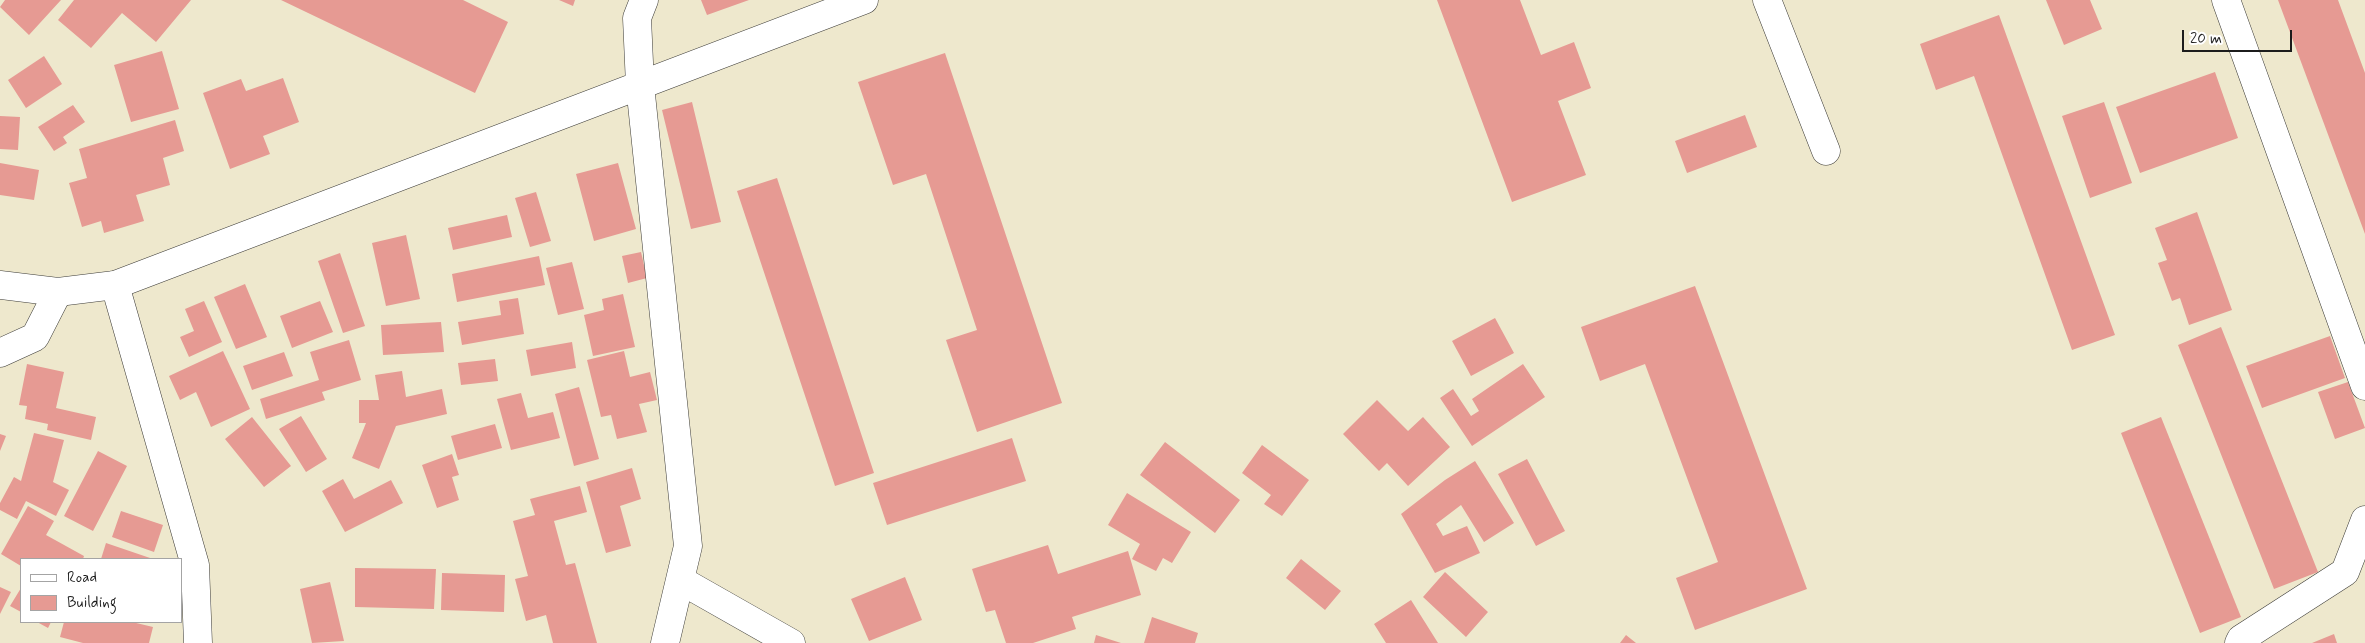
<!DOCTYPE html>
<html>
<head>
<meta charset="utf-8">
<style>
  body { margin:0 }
  #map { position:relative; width:2365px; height:643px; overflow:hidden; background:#eee8cd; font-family:Mynerve,sans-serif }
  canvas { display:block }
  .legend { position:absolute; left:20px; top:558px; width:162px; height:65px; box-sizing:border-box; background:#fff; border:1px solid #a4a4a4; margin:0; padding:6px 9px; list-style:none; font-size:15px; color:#1c1c1c }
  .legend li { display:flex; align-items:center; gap:10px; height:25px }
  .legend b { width:25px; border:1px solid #a4a4a4 }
  .scale { position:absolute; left:2182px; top:30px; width:110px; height:22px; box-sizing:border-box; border:2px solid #1c1c1c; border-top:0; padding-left:6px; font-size:15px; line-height:18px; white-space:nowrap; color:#1c1c1c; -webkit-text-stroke:4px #fff; paint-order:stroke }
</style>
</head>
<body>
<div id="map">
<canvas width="2365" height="643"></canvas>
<ul class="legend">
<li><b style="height:6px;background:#fff"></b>Road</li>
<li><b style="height:14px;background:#e69a93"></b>Building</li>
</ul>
<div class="scale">20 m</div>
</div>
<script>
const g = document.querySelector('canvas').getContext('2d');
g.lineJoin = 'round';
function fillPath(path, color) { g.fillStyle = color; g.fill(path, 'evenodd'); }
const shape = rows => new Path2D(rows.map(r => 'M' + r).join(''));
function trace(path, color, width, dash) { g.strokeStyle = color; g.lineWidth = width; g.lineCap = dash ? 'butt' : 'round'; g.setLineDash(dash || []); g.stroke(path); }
fillPath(shape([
  [5,0,61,0,29,35,0,7],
  [74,0,191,0,156,42,122,13,91,48,58,20],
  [281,0,463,0,508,22,475,93],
  [559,0,575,0,573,6],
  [701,0,749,0,707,15],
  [1437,0,1520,0,1541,55,1574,42,1591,88,1558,101,1586,175,1512,202],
  [2046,0,2090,0,2102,29,2064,45],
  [2278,0,2338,0,2365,73,2365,234],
  [1999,15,2115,335,2072,350,1974,76,1936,90,1920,44],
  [162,51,179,109,131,122,114,65],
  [945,53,1062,403,977,432,946,340,977,330,926,174,893,185,858,82],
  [44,56,62,84,26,108,8,80],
  [2215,72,2238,138,2140,173,2116,107],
  [283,78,299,122,263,136,270,154,230,169,203,93,241,79,246,91],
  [692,102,721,222,691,229,662,110],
  [2104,102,2132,183,2090,198,2062,116],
  [73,105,85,122,63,137,67,143,54,151,38,127],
  [1745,115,1757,147,1687,173,1675,141],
  [0,116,20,117,18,150,0,149],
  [175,120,184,151,163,158,170,185,136,195,144,221,104,233,101,221,82,227,69,183,87,178,79,149],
  [0,163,39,170,34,200,0,195],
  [618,163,636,229,594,241,576,174],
  [777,178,874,473,835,486,737,191],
  [536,192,551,241,530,247,515,198],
  [2197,212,2232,310,2189,325,2180,298,2172,301,2158,263,2167,260,2155,228],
  [507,215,512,237,453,250,448,228],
  [406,235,420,299,386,306,372,243],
  [641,252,647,278,628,283,622,256],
  [340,253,365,326,343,333,318,261],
  [539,256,545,285,457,302,452,274],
  [572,262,584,309,558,315,546,268],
  [245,284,267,337,236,349,214,297],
  [1695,286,1807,589,1695,630,1676,578,1718,562,1645,364,1600,381,1581,327],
  [623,294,635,347,593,356,584,315,604,310,602,299],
  [518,298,524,334,462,345,458,322,501,315,499,301],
  [204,301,222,342,189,357,180,337,194,331,185,309],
  [320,301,333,332,292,348,280,316],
  [1495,318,1514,353,1471,376,1452,341],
  [441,322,444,352,383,355,381,325],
  [2221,327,2318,572,2274,589,2178,345],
  [2330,336,2345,378,2262,408,2246,366],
  [349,340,361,380,322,392,325,400,266,419,260,399,319,380,310,352],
  [572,342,576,368,531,376,526,350],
  [223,351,250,409,211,427,196,392,180,400,169,376],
  [624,351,630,377,650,372,657,400,639,404,647,432,617,439,611,415,601,417,587,360],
  [284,352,293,376,252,390,243,366],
  [495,359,498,381,461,385,458,363],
  [27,364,64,372,56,408,96,417,91,440,47,430,48,424,25,419,27,406,19,405],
  [1523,364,1545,397,1472,446,1440,398,1453,389,1471,416,1479,411,1472,399],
  [402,371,406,397,442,389,447,414,396,426,379,469,352,458,366,423,359,423,359,400,379,400,375,375],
  [2348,382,2365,428,2335,439,2318,392],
  [579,387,599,459,574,466,555,394],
  [521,393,528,418,553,412,560,438,511,450,497,399],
  [1377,400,1408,431,1423,417,1450,447,1408,486,1387,463,1379,471,1343,434],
  [301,416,327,459,306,472,279,429],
  [252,417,291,466,264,487,225,439],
  [2161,417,2241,617,2200,633,2121,433],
  [495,424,502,448,458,460,451,436],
  [34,433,64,440,53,482,69,490,56,516,26,501,17,519,0,510,0,503,14,477,21,481],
  [0,434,6,436,0,451],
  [1012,438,1026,481,887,525,873,483],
  [1165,442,1240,500,1215,533,1140,475],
  [1262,445,1309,480,1282,516,1264,504,1271,495,1242,473],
  [98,451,127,466,93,531,64,516],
  [452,454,459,475,452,477,459,500,437,508,422,465],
  [1527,459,1565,531,1536,546,1498,474],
  [1475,461,1514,523,1484,542,1461,505,1436,524,1443,536,1467,526,1480,553,1435,573,1401,514,1445,480],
  [632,468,641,499,620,506,631,546,606,553,586,482],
  [343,479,354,499,391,480,403,503,345,532,322,491],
  [580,486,587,512,554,521,566,565,575,563,597,643,553,643,546,615,526,621,515,579,528,576,513,521,535,515,530,499],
  [1127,493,1191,532,1172,563,1163,558,1156,571,1132,559,1140,544,1108,525],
  [28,506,54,521,46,535,84,556,83,559,21,559,21,566,1,554],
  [121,511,163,525,154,552,112,537],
  [106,543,153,559,101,559],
  [1048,545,1058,574,1128,551,1141,595,1072,617,1076,629,1033,643,1006,643,995,610,986,612,972,569],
  [1301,559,1341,591,1325,610,1286,578],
  [355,568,436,569,434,609,355,607],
  [1445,572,1488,612,1466,637,1423,597],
  [442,573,505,575,504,612,441,610],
  [905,577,922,620,869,641,851,599],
  [330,582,344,641,312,643,300,589],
  [0,587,11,592,0,614],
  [21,588,21,612,10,606],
  [1411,600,1438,643,1386,643,1374,624],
  [1152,617,1198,633,1195,643,1144,643],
  [37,622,51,622,48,628],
  [64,622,132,622,153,627,149,643,83,643,60,637],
  [2334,634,2337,643,2312,643],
  [1096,635,1121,643,1094,643],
  [1626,635,1636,643,1620,643]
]), '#e69a93');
const minor = shape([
  [644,0,637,18,640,85,688,546,665,643],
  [1767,0,1826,151],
  [2226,0,2365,386],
  [115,285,195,565,198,643],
  [0,353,35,337,58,292],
  [680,580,791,643],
  [2239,643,2241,639,2345,572,2365,520]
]);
const major = shape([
  [0,285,58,292,115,285,864,0]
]);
trace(minor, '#3c3b37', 29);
trace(major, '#3c3b37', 29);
trace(minor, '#fff', 28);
trace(major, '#fff', 28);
</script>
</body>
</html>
